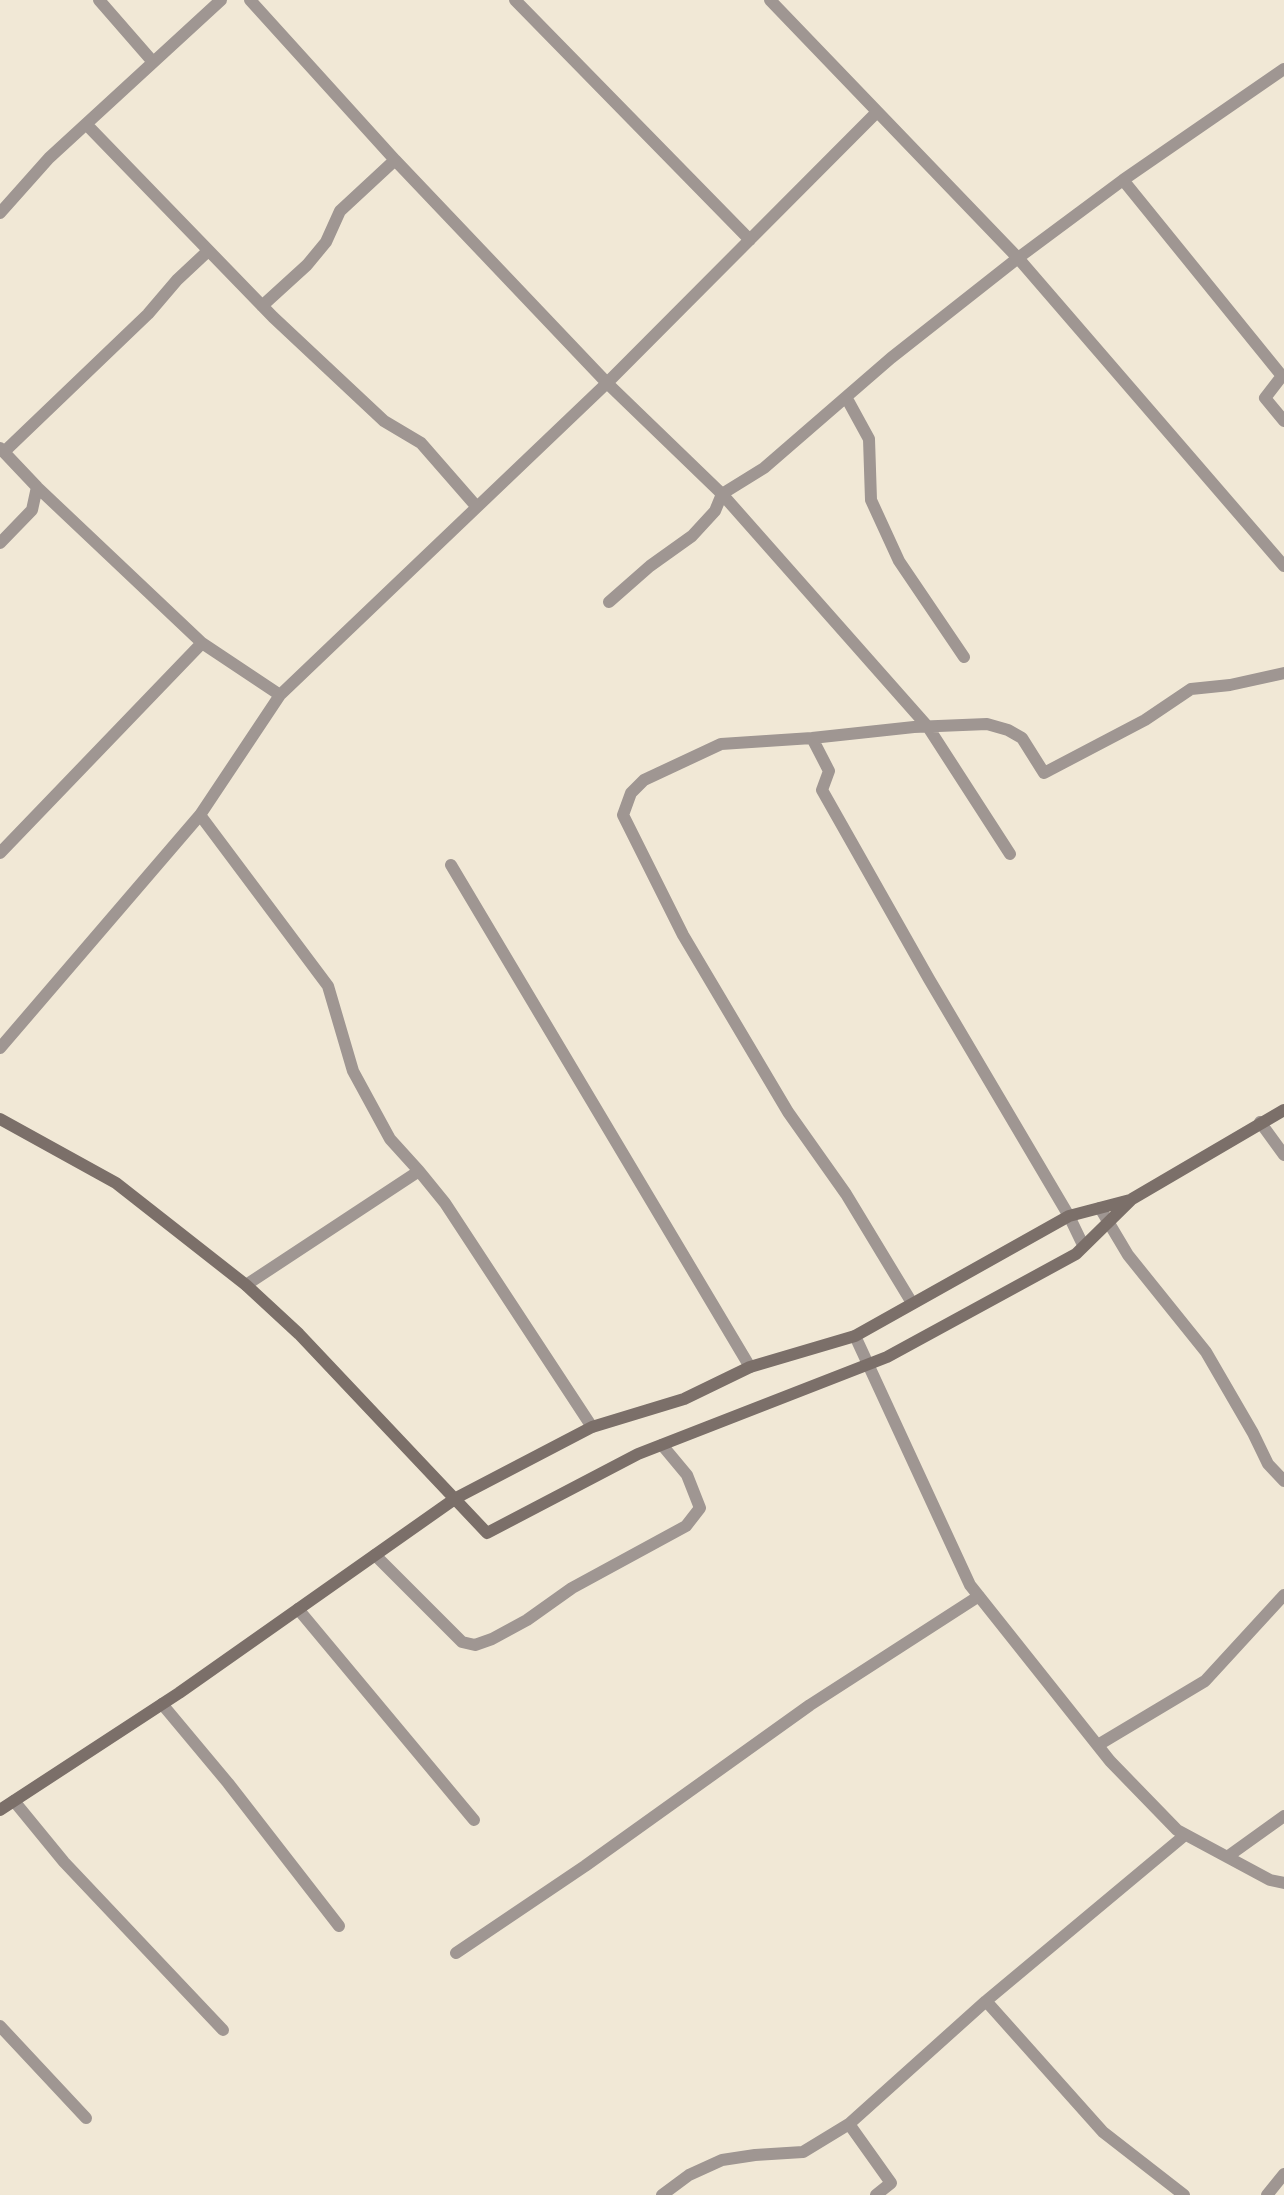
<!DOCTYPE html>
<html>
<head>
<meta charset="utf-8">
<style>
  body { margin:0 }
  canvas { display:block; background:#f1e8d6 }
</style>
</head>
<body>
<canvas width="1284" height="2195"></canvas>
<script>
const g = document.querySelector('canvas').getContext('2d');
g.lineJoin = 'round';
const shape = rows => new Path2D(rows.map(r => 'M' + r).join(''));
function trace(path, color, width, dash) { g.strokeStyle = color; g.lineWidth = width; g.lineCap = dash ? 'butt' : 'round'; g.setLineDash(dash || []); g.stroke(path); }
trace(shape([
  [99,0,153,62],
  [515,0,750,240],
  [770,0,1018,258,1284,566],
  [877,112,607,383,722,494,764,468,891,358,1018,258,1123,180,1284,69],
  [86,124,273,317,384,421,421,443,476,506],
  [1123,180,1282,376,1265,398,1284,421],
  [0,213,49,158,221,0],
  [262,306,307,265,326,242,340,211,395,160],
  [846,397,869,439,871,500,899,561,964,657],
  [0,448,37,487,32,510,0,543],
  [4,452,148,314,177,280,208,251],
  [37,487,202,643],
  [609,602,650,566,692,536,715,511,722,494,928,727,1010,854],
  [812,738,829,771,822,790,929,979,1069,1216,1083,1245],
  [200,815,328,986,353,1071,390,1139,419,1171],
  [0,853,202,643,280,695,607,383,395,160,250,0],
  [451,865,750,1367],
  [0,1048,200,815,280,695],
  [1260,1122,1284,1155],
  [1100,1208,1128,1255,1206,1352,1253,1433,1268,1464,1284,1481],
  [246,1285,419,1171,445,1203,592,1427],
  [912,1303,846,1194,788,1112,683,935,623,815,631,793,644,780,721,744,812,738,914,727,987,724,1008,730,1022,738,1044,773,1145,720,1191,689,1230,685,1284,673],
  [855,1336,970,1585,1110,1761,1177,1830,1270,1880,1284,1883],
  [375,1555,462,1642,475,1645,492,1639,527,1620,572,1588,686,1526,700,1508,687,1475,662,1445],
  [298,1609,474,1820],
  [162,1704,228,1783,339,1926],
  [1098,1745,1205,1681,1284,1595],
  [14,1801,64,1862,223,2030],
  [1227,1857,1284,1816],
  [456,1953,585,1866,810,1705,979,1596],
  [986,2001,1103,2132,1184,2195],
  [0,2026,86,2118],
  [662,2195,689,2175,722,2160,755,2155,803,2152,849,2124],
  [876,2195,891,2183,849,2124,986,2001,1185,1835],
  [1267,2195,1284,2174]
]), '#9f9692', 12);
trace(shape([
  [0,1119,116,1183,246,1285,299,1334,487,1533,638,1454,887,1357,1076,1254,1132,1199,1284,1110],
  [0,1810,179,1693,456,1498,592,1427,684,1399,750,1367,855,1336,1069,1216,1130,1200]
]), '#7b6f69', 12);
</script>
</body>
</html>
